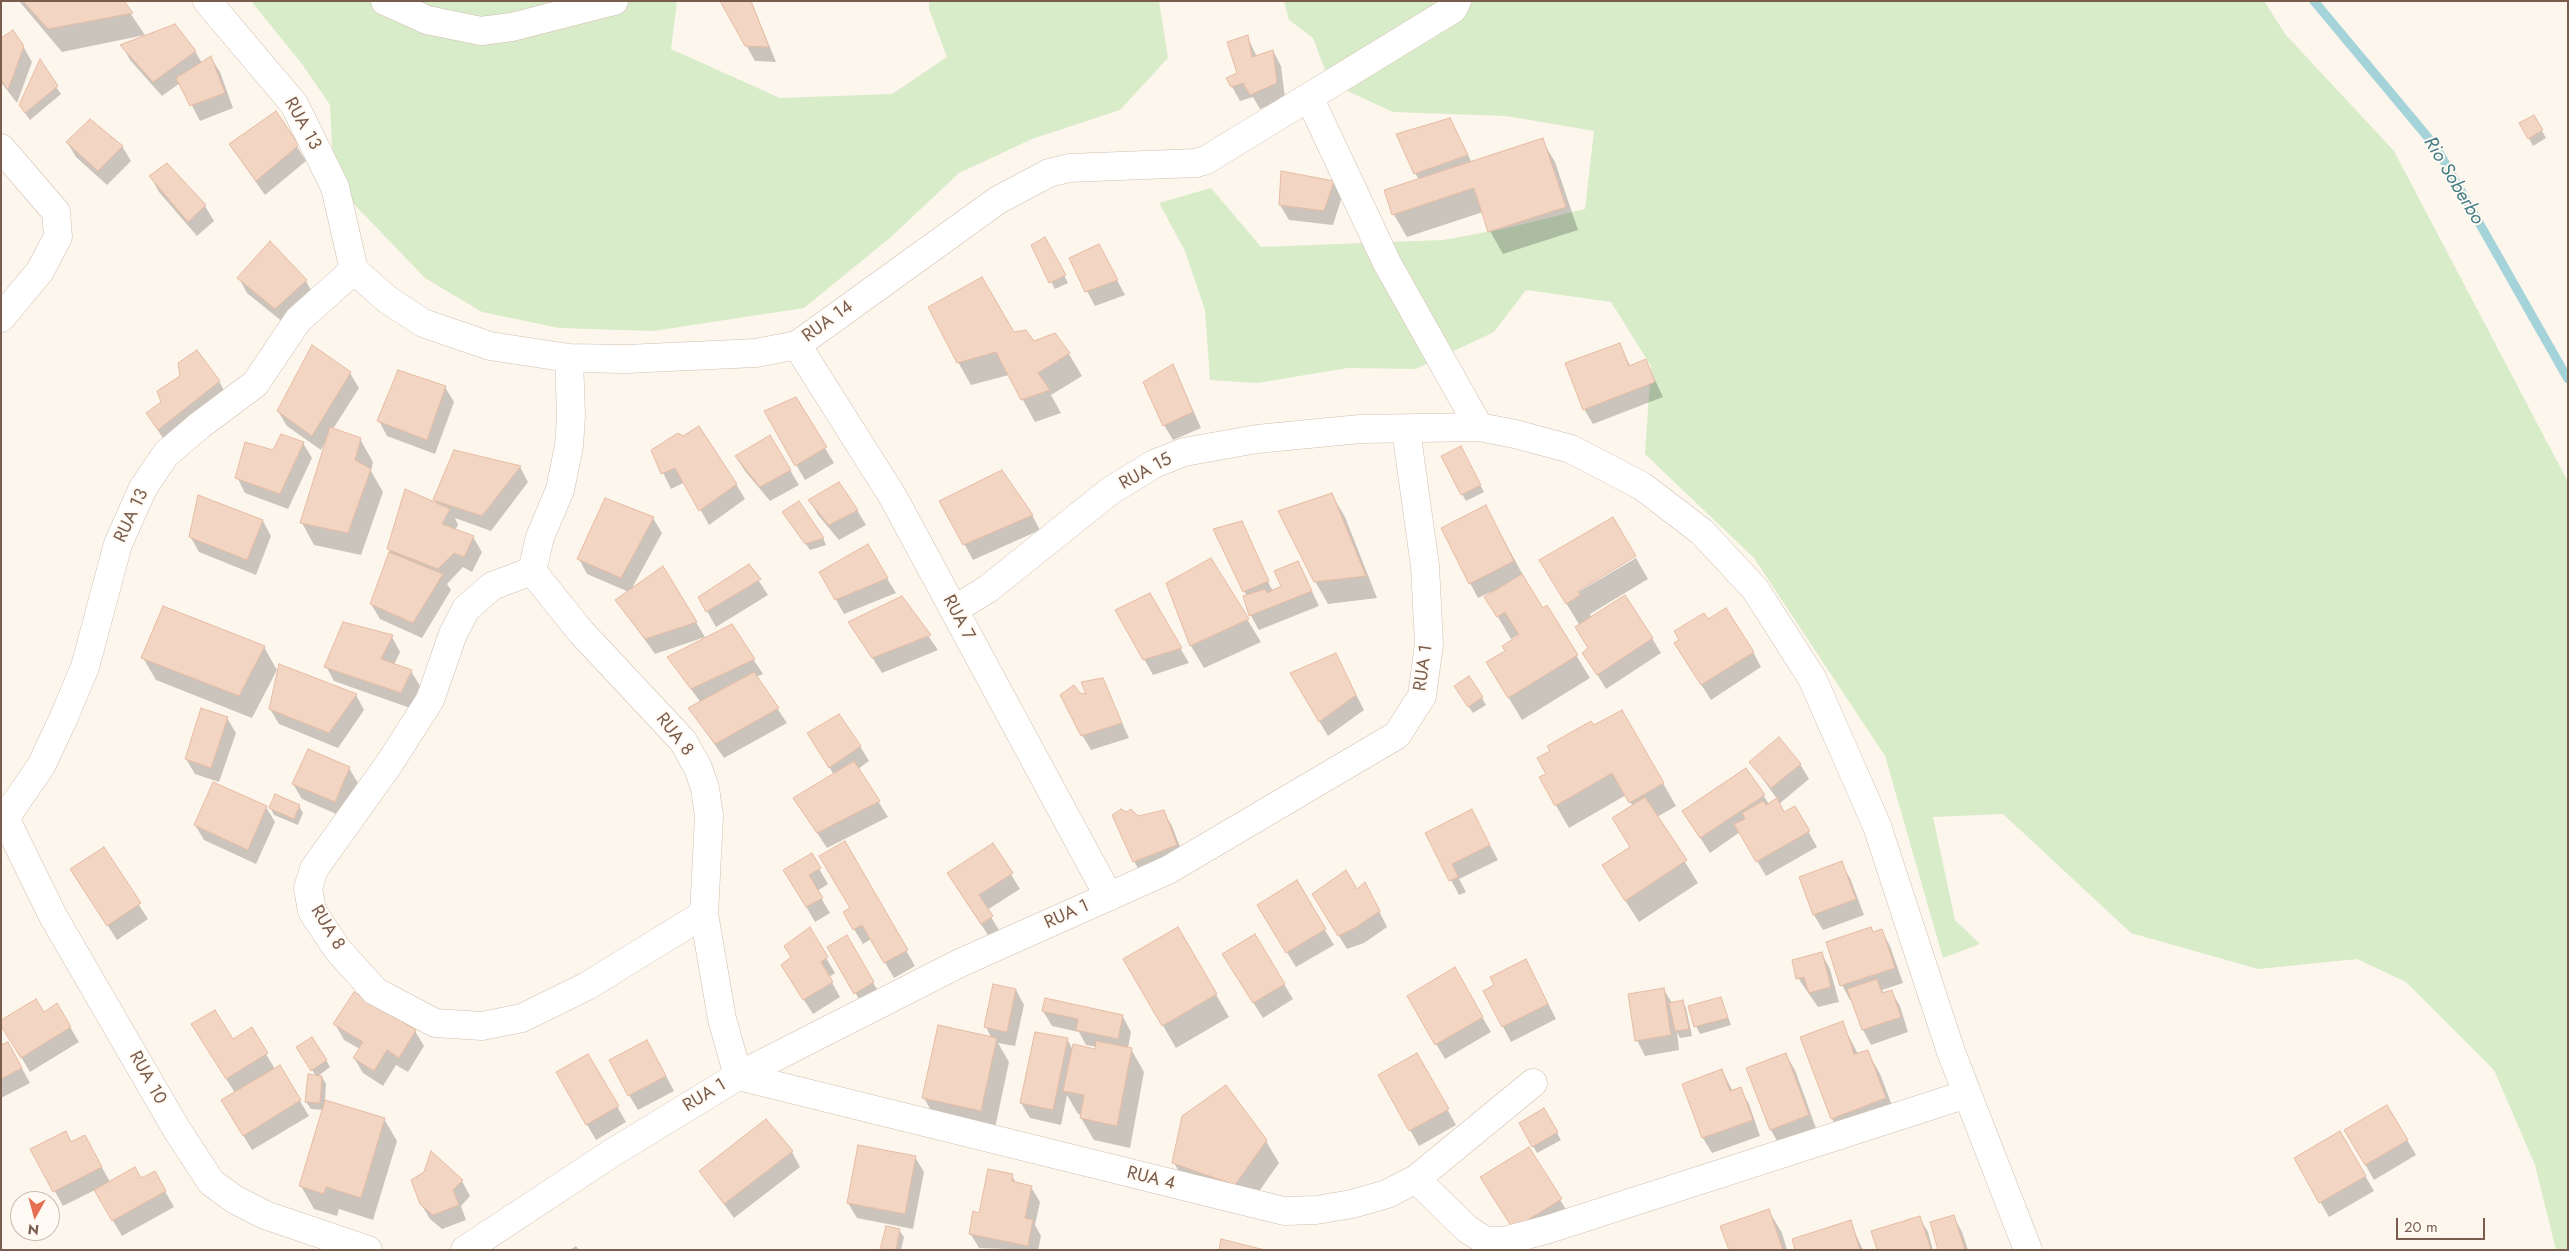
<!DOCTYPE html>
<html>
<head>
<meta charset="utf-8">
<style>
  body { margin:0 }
  #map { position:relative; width:2569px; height:1251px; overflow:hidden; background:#fdf6ec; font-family:Jost,sans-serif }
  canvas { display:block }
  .frame { position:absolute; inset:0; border:2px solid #7a5c4d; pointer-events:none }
  .north { position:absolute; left:10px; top:1191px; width:50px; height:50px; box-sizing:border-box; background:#fffaf3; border:1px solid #cabbb1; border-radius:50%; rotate:187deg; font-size:14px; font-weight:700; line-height:20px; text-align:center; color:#7a5c4d }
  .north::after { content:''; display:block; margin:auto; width:18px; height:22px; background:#e76f51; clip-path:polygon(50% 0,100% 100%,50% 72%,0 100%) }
  .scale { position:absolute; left:2396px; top:1218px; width:89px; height:22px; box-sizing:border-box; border:2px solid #7a5c4d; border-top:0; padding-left:6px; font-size:15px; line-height:18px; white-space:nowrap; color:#7a5c4d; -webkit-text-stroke:4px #fffaf3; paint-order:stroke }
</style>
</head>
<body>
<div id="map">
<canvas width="2569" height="1251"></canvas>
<div class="frame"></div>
<div class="north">N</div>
<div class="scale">20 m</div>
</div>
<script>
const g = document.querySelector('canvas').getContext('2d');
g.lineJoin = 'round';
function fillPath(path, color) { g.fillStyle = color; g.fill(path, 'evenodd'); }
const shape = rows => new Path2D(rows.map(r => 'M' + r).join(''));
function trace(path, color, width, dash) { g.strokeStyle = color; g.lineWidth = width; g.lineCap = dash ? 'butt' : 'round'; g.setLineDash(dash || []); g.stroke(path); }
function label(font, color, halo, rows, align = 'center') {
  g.font = font + ' Jost,sans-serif'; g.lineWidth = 4; g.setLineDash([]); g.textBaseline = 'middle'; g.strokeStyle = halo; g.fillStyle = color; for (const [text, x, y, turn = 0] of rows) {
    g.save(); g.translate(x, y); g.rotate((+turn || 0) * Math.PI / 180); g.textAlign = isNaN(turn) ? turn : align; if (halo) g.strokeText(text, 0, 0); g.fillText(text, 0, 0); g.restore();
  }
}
fillPath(shape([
  [251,1,677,1,671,49,780,98,892,94,947,57,929,9,929,1,1159,1,1168,58,1120,110,1032,139,959,173,891,237,804,308,653,331,559,328,482,312,425,278,351,201,332,147,330,105,302,64],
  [1284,1,2264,1,2286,35,2394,151,2568,482,2568,1250,2556,1250,2535,1165,2494,1070,2406,982,2357,959,2258,969,2131,933,2003,814,1933,817,1955,920,1980,944,1943,958,1885,756,1754,558,1645,454,1651,366,1611,302,1526,290,1494,332,1416,369,1348,368,1257,383,1210,380,1205,310,1185,251,1159,203,1211,188,1261,247,1443,240,1503,229,1585,209,1594,131,1506,116,1393,112,1330,83,1313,38,1289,20]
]), '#d8ecc9');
fillPath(shape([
  [19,1,122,1,145,35,62,52],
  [721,1,751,1,776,62,755,61],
  [145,35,195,51,202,63,211,58,220,72,233,108,200,121,180,83,162,96,130,60,122,45],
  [1247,36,1257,57,1273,51,1281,66,1285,98,1260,109,1253,97,1240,101,1227,78,1238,74],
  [1,40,23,46,32,62,17,103,1,82],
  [56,87,61,94,30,120,25,113],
  [275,112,306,161,265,195,230,145],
  [2534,117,2546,138,2533,146,2521,124],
  [1450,119,1472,163,1542,140,1555,162,1578,230,1503,254,1490,231,1483,212,1407,237,1394,215,1386,191,1419,180,1415,173],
  [67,142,122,146,131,161,107,185,76,157],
  [151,177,205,206,214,221,197,236,159,192],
  [1333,182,1342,197,1333,225,1289,220,1280,205],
  [1032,245,1049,246,1068,283,1055,289],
  [1107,261,1125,295,1095,306,1087,291],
  [239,278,306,281,314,296,284,323,247,293],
  [1013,334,1069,354,1082,376,1051,395,1061,413,1035,422,1009,375,971,385,958,362],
  [1619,344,1631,367,1646,361,1663,397,1593,424,1584,409],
  [1173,365,1201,428,1173,440,1164,425],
  [350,373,359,388,333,429,360,439,373,462,371,471,383,492,361,555,314,545,302,523,326,441,321,450,287,426,278,411],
  [219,381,227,396,167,444,147,414,163,402],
  [445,387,454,402,435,454,387,436,379,421],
  [795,398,834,463,805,480,765,412],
  [770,437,799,485,770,501,745,471,736,457],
  [303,443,312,458,288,509,245,493,237,477,274,451],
  [652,450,736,484,745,499,709,525,685,482,671,489],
  [1464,455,1484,492,1466,501,1462,494],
  [520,467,528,482,491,531,455,518,458,525,455,530,473,537,482,552,472,572,463,567,447,584,451,590,422,638,380,619,371,604,390,552,389,549,437,504,434,499],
  [1332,495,1345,517,1377,598,1328,604,1315,581],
  [810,501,857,510,866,525,839,540,818,515],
  [941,501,1032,515,1040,530,973,560],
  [1486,507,1542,610,1547,607,1590,678,1522,720,1501,685,1507,652,1521,636,1519,634,1511,639,1486,597,1492,594,1491,592,1478,598,1470,583],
  [653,518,662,533,631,590,663,568,705,637,655,654,617,601,629,592,587,574,579,559],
  [788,519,823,538,826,545,810,550],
  [263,521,271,536,256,575,199,552,190,536],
  [1241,523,1271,588,1274,591,1282,587,1298,562,1319,606,1259,630,1251,616,1245,597,1247,596,1244,591],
  [867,546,896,593,844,614,821,573],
  [1636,558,1648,579,1590,614,1592,618,1652,638,1661,653,1606,689,1584,653,1589,649,1580,626,1554,583,1573,595],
  [1211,560,1261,642,1204,668,1191,646,1168,583],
  [749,566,768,595,716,627,699,597],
  [1149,595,1189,663,1153,675,1117,610],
  [902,598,938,650,882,673,859,637],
  [163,607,264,647,277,670,252,718,156,680,143,658],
  [731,626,763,674,756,677,787,723,724,758,690,709,701,703,669,658],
  [392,637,400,652,394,665,411,671,420,686,410,708,334,681,326,666],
  [1753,652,1761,667,1711,700,1684,658],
  [1336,655,1364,710,1328,736,1300,689],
  [1102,679,1129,738,1091,750,1082,735,1079,694,1087,695],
  [1460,694,1482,698,1486,705,1473,713],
  [356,695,364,710,338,748,279,724,270,709],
  [1622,711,1676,806,1657,817,1698,883,1639,922,1603,866,1631,848,1613,819,1632,805,1626,795,1569,828,1540,778,1547,774,1593,727],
  [227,718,236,733,219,782,195,774,186,759],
  [860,746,869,761,858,769,888,817,827,848,804,813,834,775,818,748],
  [1751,762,1800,764,1809,779,1779,804,1784,814,1795,808,1817,847,1766,876,1740,832,1710,853,1683,811,1746,769,1769,804,1777,799],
  [349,768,358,783,343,817,302,799,293,784],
  [299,806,303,813,298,825,274,815,270,807],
  [266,807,275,822,256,864,204,840,195,825],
  [1163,811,1172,826,1185,860,1142,876,1134,861,1126,813,1138,818],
  [1480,826,1498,860,1459,879,1466,892,1459,895,1426,833],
  [844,843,915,966,894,978,871,939,863,944,844,913,852,909],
  [992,844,1020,889,987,910,1000,932,990,938,957,888],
  [103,849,148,919,117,940,72,870],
  [811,855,828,884,817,891,830,913,815,922,785,870],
  [1841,863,1850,878,1864,915,1823,930,1814,915,1800,878],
  [1296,882,1334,945,1296,967,1267,920],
  [1357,891,1373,899,1387,927,1364,943,1347,949,1323,910],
  [809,929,835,973,829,977,840,997,813,1014,791,980,792,958],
  [1178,929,1229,1017,1176,1048,1124,959],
  [1882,931,1890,946,1903,983,1882,990,1884,993,1891,991,1900,1006,1908,1032,1871,1045,1863,1030,1852,1000,1850,1000,1842,985,1873,933],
  [847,937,882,998,864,1008,829,947],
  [1822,954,1830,969,1839,1002,1818,1007,1798,978],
  [1232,969,1284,984,1293,999,1263,1018],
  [1454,969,1491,1032,1445,1059,1408,996],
  [1534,976,1556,1019,1511,1042,1485,992],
  [1016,990,1024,1005,1015,1046,998,1043,1009,1062,994,1133,937,1121,924,1098,992,1039,986,1027],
  [1664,990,1672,1003,1682,1001,1686,1008,1692,1036,1680,1038,1677,1032,1679,1050,1645,1056,1637,1040],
  [1721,998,1731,1025,1700,1034,1696,1026],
  [1043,1011,1123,1017,1131,1032,1128,1048,1131,1049,1144,1072,1130,1148,1094,1140,1081,1118,1082,1115,1078,1114,1067,1095,1061,1125,1030,1118,1021,1103,1067,1039,1073,1050,1096,1050,1097,1047,1086,1045,1079,1032,1052,1026],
  [43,1013,70,1027,79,1042,30,1072,9,1037],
  [1842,1023,1858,1054,1867,1051,1880,1074,1898,1121,1845,1141,1832,1119],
  [335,1024,415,1031,424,1046,408,1072,396,1065,383,1086,363,1073,354,1058,360,1049,344,1040],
  [251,1029,275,1069,279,1066,309,1116,252,1150,231,1115,235,1093,202,1040,232,1040],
  [8,1043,30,1083,1,1098,1,1047],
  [302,1055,326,1060,330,1067,317,1077,322,1077,326,1084,325,1101,384,1119,397,1141,373,1220,339,1209,337,1216,314,1209,301,1186,324,1110,311,1109,306,1102,316,1076],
  [588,1055,626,1122,596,1140,557,1073],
  [1417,1055,1456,1125,1419,1146,1379,1075],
  [1786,1055,1795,1070,1817,1131,1779,1145,1771,1130,1748,1069],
  [656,1057,674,1091,638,1110,629,1095],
  [1722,1070,1733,1092,1740,1089,1749,1104,1760,1136,1712,1153,1703,1138,1684,1084],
  [2387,1106,2416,1155,2374,1180,2346,1131],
  [1544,1110,1561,1140,1537,1153,1520,1123],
  [2340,1133,2374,1191,2329,1217,2295,1159],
  [1266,1141,1279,1163,1248,1207,1187,1185,1174,1163],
  [71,1143,93,1151,110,1182,141,1180,154,1172,174,1207,122,1236,95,1190,63,1206,32,1150],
  [792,1152,800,1167,734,1218,700,1171],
  [915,1157,924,1172,913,1229,857,1218,848,1203],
  [1012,1176,1017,1184,1031,1187,1040,1202,1035,1225,1041,1236,1038,1250,979,1248,970,1233,980,1214],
  [462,1181,470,1196,461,1206,466,1220,442,1229,430,1219,421,1204],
  [1491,1192,1560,1200,1569,1214,1523,1243],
  [1769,1211,1782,1233,1787,1250,1730,1250],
  [1919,1217,1928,1232,1933,1250,1879,1250],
  [1954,1217,1962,1232,1968,1250,1940,1250],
  [1850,1222,1863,1250,1796,1250],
  [899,1230,904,1237,901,1250,881,1250],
  [576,1246,579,1250,570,1250]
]), '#0003');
trace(shape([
  [2314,1,2436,147,2568,379]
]), '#a5d3da', 9);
const building = shape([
  [23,1,124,1,133,13,48,29,23,1],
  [720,1,751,1,769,47,745,46,720,1],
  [175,24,196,51,153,82,120,45,175,24],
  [13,30,24,46,8,90,1,80,1,38,13,30],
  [1248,35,1252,57,1273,50,1277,83,1250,95,1243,83,1231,87,1226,78,1237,73,1227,42,1248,35],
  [211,56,225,93,190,106,176,78,211,56],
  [40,59,58,86,25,113,19,105,40,59],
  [276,111,299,145,256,181,229,144,276,111],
  [2534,115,2543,130,2528,139,2519,123,2534,115],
  [1450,118,1468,155,1414,174,1396,134,1450,118],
  [90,119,123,146,98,171,66,142,90,119],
  [1543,138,1566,207,1488,232,1474,188,1392,215,1384,190,1543,138],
  [167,163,206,205,188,222,149,176,167,163],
  [1281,171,1334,181,1324,211,1279,205,1281,171],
  [1045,237,1066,275,1049,283,1031,245,1045,237],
  [270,241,307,280,275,309,237,278,270,241],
  [1099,244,1118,280,1085,292,1069,258,1099,244],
  [982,277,1014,332,1026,330,1034,341,1055,333,1070,353,1038,373,1050,390,1021,400,996,352,957,363,928,307,982,277],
  [1620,343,1629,366,1646,359,1655,382,1583,410,1565,363,1620,343],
  [312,345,351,372,312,436,277,411,312,345],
  [197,350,220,381,158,430,146,413,161,402,157,391,180,376,178,363,197,350],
  [1173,364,1193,412,1163,426,1143,382,1173,364],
  [398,370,446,386,427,440,377,421,398,370],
  [796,397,827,447,795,466,764,411,796,397],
  [699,426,737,484,699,511,675,468,661,474,651,450,678,433,683,436,699,426],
  [330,427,361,438,355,460,371,469,348,533,300,523,330,427],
  [281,434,304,442,280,494,235,478,245,442,273,450,281,434],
  [770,435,791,470,760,487,735,456,770,435],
  [1461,446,1481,485,1461,495,1441,456,1461,446],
  [454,450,521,466,482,516,433,500,454,450],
  [1002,470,1033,515,963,545,939,501,1002,470],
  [839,482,858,510,829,525,808,500,839,482],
  [405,489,450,509,442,524,474,536,464,557,454,553,438,569,387,549,405,489],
  [1332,493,1366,576,1314,582,1278,511,1332,493],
  [198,495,263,520,247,560,189,537,198,495],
  [605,498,654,517,621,578,577,559,605,498],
  [799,501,824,538,805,544,782,512,799,501],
  [1486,505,1514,561,1469,584,1441,528,1486,505],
  [1613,517,1636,556,1578,591,1580,595,1566,604,1539,560,1613,517],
  [1242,521,1269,581,1243,592,1213,529,1242,521],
  [868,544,888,578,835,600,819,572,868,544],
  [389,552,443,574,413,623,370,604,389,552],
  [1211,558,1249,619,1190,646,1166,583,1211,558],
  [1298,561,1312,591,1249,616,1243,596,1265,589,1267,593,1281,586,1274,571,1298,561],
  [749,564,761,579,706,612,698,597,749,564],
  [663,566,697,622,645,639,615,600,663,566],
  [1522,574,1543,608,1547,605,1578,655,1508,698,1486,662,1505,651,1502,646,1519,635,1505,612,1497,617,1484,597,1522,574],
  [1150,593,1182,648,1143,660,1115,610,1150,593],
  [1625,595,1653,638,1597,675,1582,653,1588,648,1575,627,1625,595],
  [902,596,931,635,872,658,848,622,902,596],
  [163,606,265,646,239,696,141,658,163,606],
  [1726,608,1754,652,1701,685,1674,643,1679,640,1674,631,1704,613,1708,619,1726,608],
  [343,622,393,635,381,659,412,670,401,693,324,667,343,622],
  [732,624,755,659,691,689,667,657,732,624],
  [1336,653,1356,695,1319,722,1290,673,1336,653],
  [279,664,357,694,329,733,269,709,279,664],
  [754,672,779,708,715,744,688,708,754,672],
  [1469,676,1483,697,1468,707,1454,686,1469,676],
  [1103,678,1122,723,1081,736,1060,695,1074,685,1080,693,1086,694,1081,682,1103,678],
  [201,708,228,717,211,768,185,759,201,708],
  [1622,710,1664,783,1629,803,1612,773,1555,806,1539,777,1546,774,1537,758,1550,751,1547,746,1591,721,1594,725,1622,710],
  [839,714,861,746,829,768,807,733,839,714],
  [1779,737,1801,764,1771,788,1749,762,1779,737],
  [308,749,350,767,335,802,292,784,308,749],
  [854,761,880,801,817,833,793,798,854,761],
  [1746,768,1765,795,1700,838,1682,811,1746,768],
  [213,782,267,806,248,850,194,825,213,782],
  [275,794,300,805,294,819,269,808,275,794],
  [1645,797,1687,860,1625,901,1602,865,1630,847,1612,818,1645,797],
  [1777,798,1784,812,1795,806,1810,831,1756,862,1734,824,1745,819,1742,813,1763,801,1766,805,1777,798],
  [1121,809,1126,812,1131,809,1138,816,1164,810,1177,845,1133,862,1112,815,1121,809],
  [1472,809,1490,845,1452,864,1458,877,1449,881,1425,833,1472,809],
  [845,841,908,950,884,963,862,925,853,930,843,912,850,908,819,856,845,841],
  [993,843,1013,873,979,895,993,916,981,924,947,873,993,843],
  [104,847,141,903,107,926,70,869,104,847],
  [812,853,821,868,809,875,823,898,806,907,783,870,812,853],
  [1842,861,1856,899,1813,915,1799,877,1842,861],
  [1346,870,1357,889,1365,882,1380,911,1355,928,1338,936,1312,894,1346,870],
  [1297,880,1326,929,1286,953,1257,905,1297,880],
  [810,927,828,957,821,962,833,982,803,1000,781,965,791,957,784,946,810,927],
  [1178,927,1217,994,1162,1026,1123,959,1178,927],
  [1871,927,1873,932,1882,929,1895,968,1840,986,1826,942,1871,927],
  [1255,934,1285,984,1253,1003,1222,954,1255,934],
  [847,935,874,982,854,994,827,947,847,935],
  [1822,952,1831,987,1809,993,1804,977,1796,979,1792,960,1822,952],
  [1526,959,1548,1004,1502,1027,1483,991,1494,985,1490,977,1526,959],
  [1455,967,1483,1017,1435,1045,1407,996,1455,967],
  [1877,979,1882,993,1892,990,1901,1017,1862,1030,1847,989,1877,979],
  [993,984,1016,989,1007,1032,984,1027,993,984],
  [1664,988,1671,1035,1635,1041,1628,994,1664,988],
  [354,992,416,1030,399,1058,387,1050,374,1071,353,1058,363,1042,333,1024,354,992],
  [1721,997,1728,1018,1694,1027,1688,1006,1721,997],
  [1045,998,1123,1015,1118,1039,1076,1030,1078,1019,1042,1011,1045,998],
  [36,999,44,1012,57,1003,71,1027,21,1058,1,1026,1,1020,36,999],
  [1683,1000,1689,1029,1675,1031,1669,1003,1683,1000],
  [215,1010,233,1039,252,1027,268,1053,226,1079,191,1024,215,1010],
  [1843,1021,1854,1054,1868,1050,1886,1098,1831,1119,1800,1037,1843,1021],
  [938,1025,997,1038,981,1111,922,1098,938,1025],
  [1035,1032,1068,1038,1053,1110,1020,1103,1035,1032],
  [312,1037,327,1060,311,1071,296,1047,312,1037],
  [647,1040,666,1076,628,1096,609,1060,647,1040],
  [1096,1041,1132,1048,1117,1126,1080,1118,1084,1095,1063,1091,1073,1044,1095,1049,1096,1041],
  [8,1042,22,1068,1,1079,1,1045,8,1042],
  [1417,1053,1449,1109,1409,1131,1378,1075,1417,1053],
  [1786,1053,1809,1115,1770,1130,1746,1068,1786,1053],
  [588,1054,619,1106,586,1125,556,1072,588,1054],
  [280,1065,301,1100,243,1136,221,1100,280,1065],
  [1722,1069,1730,1091,1741,1087,1753,1120,1702,1138,1682,1084,1722,1069],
  [308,1074,322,1076,320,1103,305,1102,308,1074],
  [1226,1085,1267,1140,1235,1185,1172,1163,1182,1116,1226,1085],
  [325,1100,385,1118,361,1198,326,1187,324,1194,299,1186,325,1100],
  [2387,1105,2408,1140,2365,1165,2344,1130,2387,1105],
  [1544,1108,1558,1132,1532,1147,1519,1123,1544,1108],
  [766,1119,793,1151,724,1204,699,1171,766,1119],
  [66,1131,71,1142,85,1135,102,1167,53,1192,30,1149,66,1131],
  [2340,1131,2366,1176,2319,1203,2294,1158,2340,1131],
  [858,1145,916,1156,905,1214,847,1203,858,1145],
  [1529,1147,1562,1199,1513,1229,1480,1177,1529,1147],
  [431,1151,463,1180,453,1190,459,1205,433,1215,420,1204,411,1180,424,1172,431,1151],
  [135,1167,141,1178,155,1171,166,1191,112,1221,94,1190,135,1167],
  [988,1169,1013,1174,1012,1181,1032,1186,1025,1218,1033,1220,1028,1246,969,1234,973,1211,979,1213,988,1169],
  [1769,1209,1783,1250,1729,1250,1720,1226,1769,1209],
  [1954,1215,1965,1250,1938,1250,1930,1222,1954,1215],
  [1920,1216,1931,1250,1877,1250,1871,1231,1920,1216],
  [1851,1220,1860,1250,1795,1250,1792,1239,1851,1220],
  [886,1226,900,1229,896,1250,880,1250,886,1226],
  [1221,1239,1265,1250,1219,1250,1221,1239]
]);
fillPath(building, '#f3d5c3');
trace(building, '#e6bba3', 1);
const minor = shape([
  [207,1,294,104,335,187,354,270],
  [385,1,427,20,481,31,512,27,614,1],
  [1309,97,1387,263,1479,427],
  [1,148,56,212,58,237,40,271,1,318],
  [797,345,893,497,1109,897],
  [569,358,571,416,569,446,560,490,540,537,532,571,581,632,683,741,698,768,705,788,709,816,704,914,722,1019,738,1076,1284,1211,1316,1210,1352,1204,1387,1194,1416,1179,1533,1083],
  [532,571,492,586,466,609,453,634,430,700,389,764,314,869,308,888,312,911,338,950,375,991,435,1023,482,1026,522,1018,587,986,704,914],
  [954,610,989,588,1110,491,1154,464,1184,452,1257,439,1360,429,1479,427,1515,434,1571,449,1642,486,1702,532,1755,589,1812,678,1877,826,1951,1052,2028,1250],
  [1,810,53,916,177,1130,211,1182,234,1199,265,1215,368,1250],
  [1,824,41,766,64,717,85,667,118,544,143,488,166,454,200,425,255,384,298,320,354,270,388,300,423,323,490,346,569,358,626,359,756,353,797,345,998,200,1049,173,1069,168,1196,163,1206,160,1453,9,1457,1],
  [1416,1179,1467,1229,1486,1241,1504,1241,1549,1229,1967,1094],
  [465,1250,612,1153,738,1076,960,963,1168,870,1397,735,1422,696,1429,644,1425,566,1406,430]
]);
trace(minor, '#d1beb0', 29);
trace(minor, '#fff', 28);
label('18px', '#7a5c4d', '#fffaf3', [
  ["RUA 13",302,124,61],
  ["RUA 14",828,322,-36],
  ["RUA 15",1146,472,-29],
  ["RUA 13",132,516,-65],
  ["RUA 7",958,618,62],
  ["RUA 1",1424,668,-82],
  ["RUA 8",674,735,52],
  ["RUA 1",1067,915,-24],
  ["RUA 8",327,928,59],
  ["RUA 10",147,1078,61],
  ["RUA 1",705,1096,-31],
  ["RUA 4",1151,1179,14]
]);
label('italic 19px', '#437c86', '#fffaf3', [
  ["Rio Soberbo",2453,181,59]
]);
</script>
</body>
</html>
